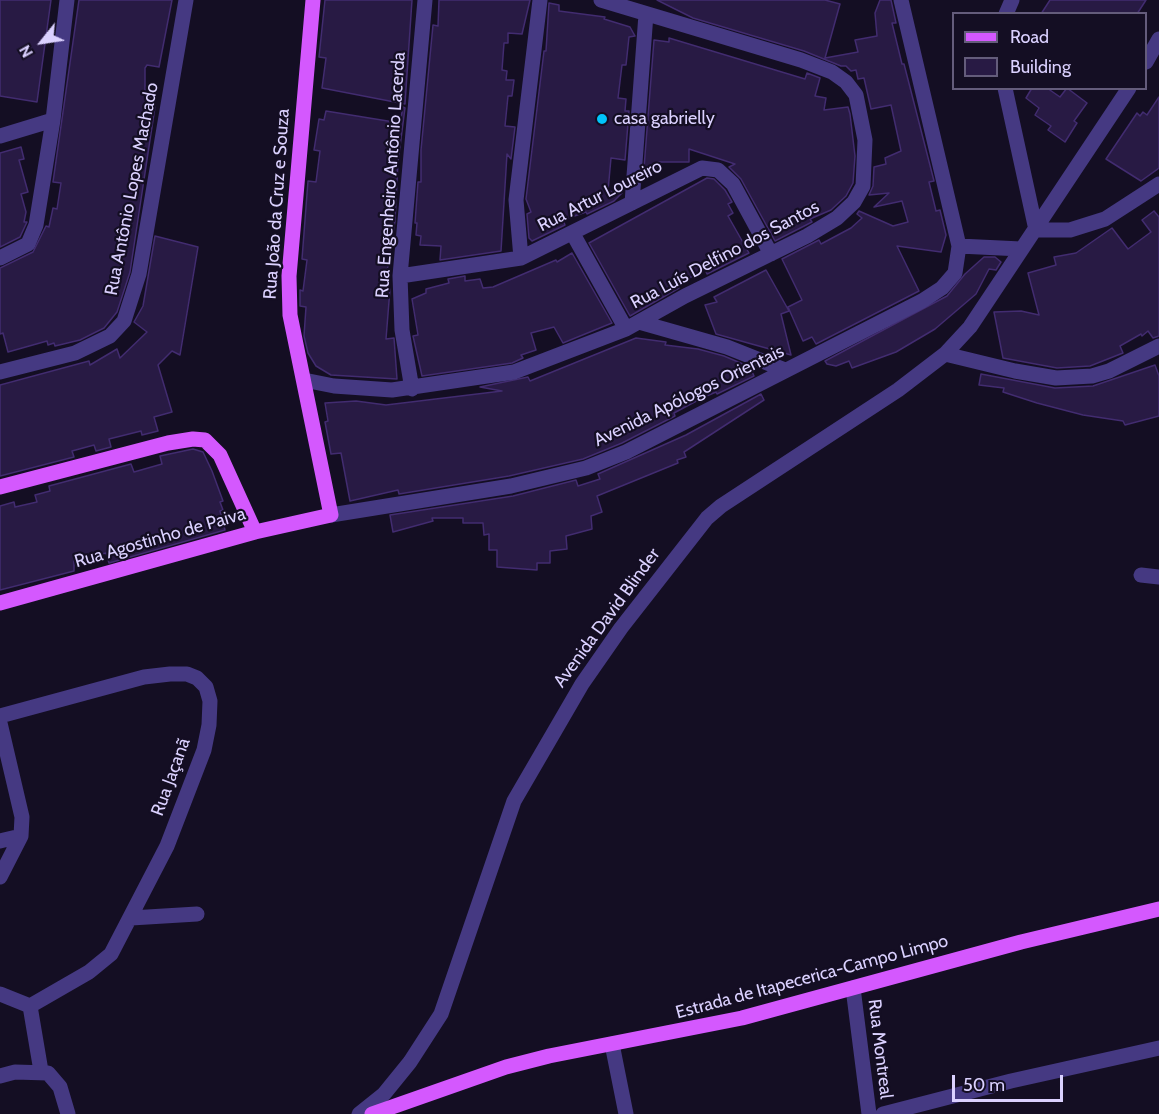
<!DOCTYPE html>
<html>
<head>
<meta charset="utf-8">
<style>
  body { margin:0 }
  #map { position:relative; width:1159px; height:1114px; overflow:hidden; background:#140e23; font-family:Cabin,sans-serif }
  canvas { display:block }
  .legend { position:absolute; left:952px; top:12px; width:195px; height:78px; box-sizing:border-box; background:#140e23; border:2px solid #645c7b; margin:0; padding:8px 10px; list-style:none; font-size:18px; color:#dbd1ff }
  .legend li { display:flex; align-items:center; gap:12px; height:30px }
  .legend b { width:30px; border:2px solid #645c7b }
  .north { position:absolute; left:12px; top:12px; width:60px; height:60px; -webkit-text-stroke:4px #140e23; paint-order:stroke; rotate:240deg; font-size:16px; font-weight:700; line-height:24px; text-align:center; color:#dbd1ff }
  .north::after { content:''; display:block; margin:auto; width:21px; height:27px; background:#dbd1ff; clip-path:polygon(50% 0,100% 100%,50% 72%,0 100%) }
  .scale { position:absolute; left:952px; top:1075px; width:111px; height:27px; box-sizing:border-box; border:3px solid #dbd1ff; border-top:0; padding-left:8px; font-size:18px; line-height:21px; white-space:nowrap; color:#dbd1ff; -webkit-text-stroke:4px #140e23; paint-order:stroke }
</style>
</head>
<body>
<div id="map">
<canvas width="1159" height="1114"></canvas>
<ul class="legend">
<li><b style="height:8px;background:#d458fe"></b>Road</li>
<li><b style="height:16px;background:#281a44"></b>Building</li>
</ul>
<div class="north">N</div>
<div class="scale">50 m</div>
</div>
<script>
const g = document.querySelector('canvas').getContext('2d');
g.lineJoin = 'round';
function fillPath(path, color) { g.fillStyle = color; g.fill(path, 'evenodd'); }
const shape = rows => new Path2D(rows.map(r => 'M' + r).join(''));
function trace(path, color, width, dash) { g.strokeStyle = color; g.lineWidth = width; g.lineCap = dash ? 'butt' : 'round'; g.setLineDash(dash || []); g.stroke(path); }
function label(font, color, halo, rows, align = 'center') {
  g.font = font + ' Cabin,sans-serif'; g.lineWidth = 4.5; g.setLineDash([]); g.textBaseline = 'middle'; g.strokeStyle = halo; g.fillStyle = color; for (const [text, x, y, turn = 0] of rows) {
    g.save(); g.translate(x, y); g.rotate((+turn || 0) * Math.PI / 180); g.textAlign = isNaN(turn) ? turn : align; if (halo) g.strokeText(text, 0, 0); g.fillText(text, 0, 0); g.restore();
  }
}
const building = shape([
  [0,0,51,0,37,102,0,96,0,0],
  [79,0,172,0,159,67,147,65,145,68,145,96,153,97,152,107,155,107,130,272,117,312,104,328,80,340,55,346,54,343,48,345,47,341,8,352,3,333,0,334,0,268,33,252,46,226,49,227,53,208,57,209,61,183,53,182,79,0],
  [325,0,412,0,405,104,322,88,326,58,319,57,325,0],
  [439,0,530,0,522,34,508,33,508,43,504,43,502,70,507,71,506,80,514,80,512,96,508,96,505,126,515,127,511,159,507,154,501,251,440,260,441,246,420,245,421,236,416,235,417,223,415,223,418,182,421,182,421,150,433,25,438,26,439,0],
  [657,0,825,0,840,4,825,58,858,52,855,40,877,36,875,13,880,0,891,0,896,23,892,23,902,64,904,64,934,181,929,182,936,211,940,210,946,235,941,252,897,246,919,291,816,344,812,337,803,341,788,307,802,300,782,259,819,240,821,244,851,228,862,218,857,214,859,211,893,226,908,222,902,201,874,207,889,193,869,195,873,186,874,167,886,164,885,158,901,151,891,105,871,109,864,78,858,79,856,70,851,71,846,66,841,66,804,51,693,18,657,0],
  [1050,0,1146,0,1137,14,1041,14,1050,0],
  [549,3,559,5,559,11,605,17,604,19,630,27,635,36,629,37,626,65,622,65,618,98,626,99,625,111,629,111,625,160,611,158,608,191,622,193,614,201,587,214,586,212,563,220,565,225,532,241,529,238,527,214,531,212,526,199,544,51,546,51,549,3],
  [669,38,805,79,807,73,820,78,815,96,826,98,824,110,848,107,850,114,855,156,853,183,846,196,831,210,810,219,812,222,775,241,741,179,729,167,735,164,689,149,689,162,657,162,656,169,644,168,654,40,669,42,669,38],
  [1032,88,1047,88,1060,97,1067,88,1087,103,1074,121,1077,123,1065,142,1048,130,1051,126,1035,115,1039,108,1026,98,1032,88],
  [1159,97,1159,168,1141,181,1106,159,1137,113,1140,116,1143,112,1147,115,1159,97],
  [403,107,405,108,398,162,395,221,385,285,390,289,386,339,394,338,397,379,331,375,316,366,308,353,304,336,306,307,300,306,300,290,303,291,307,260,302,259,308,181,316,182,320,151,314,150,319,119,324,120,326,111,400,123,403,107],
  [21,147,24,159,19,160,28,192,21,194,26,212,24,222,27,222,20,237,0,247,0,153,21,147],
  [707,178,714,179,725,190,732,202,728,204,733,213,728,216,749,253,707,274,705,269,691,277,677,284,679,288,630,316,589,243,707,178],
  [1154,211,1159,217,1159,336,1153,338,1148,331,1142,336,1141,334,1120,346,1123,353,1090,366,1057,368,1003,358,994,312,1021,311,1039,315,1028,273,1056,265,1054,257,1076,253,1112,228,1128,249,1151,232,1142,220,1154,211],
  [155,236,198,247,180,355,172,351,158,365,172,412,154,417,158,431,142,435,141,431,109,439,111,447,96,451,94,445,72,451,74,457,0,476,0,385,89,361,90,365,117,349,120,358,147,332,134,322,143,306,155,236],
  [572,253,612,323,563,343,554,327,531,333,536,350,521,355,523,358,512,363,422,376,413,336,418,335,412,299,426,293,426,289,449,283,448,279,465,276,465,281,480,279,483,288,493,287,556,260,557,262,572,253],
  [984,257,995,257,1001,262,996,270,989,269,976,294,935,329,896,352,852,368,849,361,836,366,827,364,825,361,947,296,965,274,984,257],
  [766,270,789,311,781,314,791,355,716,334,705,305,717,302,714,297,766,270],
  [636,338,666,342,665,345,698,349,724,356,750,367,754,376,717,394,716,392,702,398,674,413,675,416,622,443,583,459,509,476,399,494,398,490,350,501,341,453,331,454,325,422,328,421,325,403,356,401,386,405,502,391,480,387,528,377,530,381,636,338],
  [1155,365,1159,376,1159,416,1125,425,1123,421,1083,415,1037,403,1003,392,1004,388,979,385,981,374,1055,388,1093,386,1155,365],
  [761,394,764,400,684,452,686,457,677,460,678,463,597,496,602,512,591,516,592,529,566,536,567,549,550,551,550,563,537,563,537,570,497,567,497,550,489,550,489,534,484,535,483,523,463,523,463,518,432,518,433,521,393,532,390,515,513,496,576,480,578,486,600,479,598,474,686,435,761,394],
  [193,449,203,452,212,471,223,501,220,502,223,510,220,511,225,530,109,563,106,553,74,561,74,571,0,590,0,506,14,502,15,507,37,502,35,495,50,491,49,486,131,464,134,472,162,464,160,456,193,449]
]);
fillPath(building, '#281a44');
trace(building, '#422c70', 1.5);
trace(shape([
  [901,0,959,246],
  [1006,14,1012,0],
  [1146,62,1159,39],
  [1005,88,1036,230,1070,230,1105,219,1159,184],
  [0,136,53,120],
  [632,203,646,14],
  [573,234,626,329],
  [0,258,28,244,36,225,53,120,67,0],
  [521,258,516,200,540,0],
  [400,276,521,258,702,168,718,170,733,184,771,254],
  [639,322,727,347,785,370],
  [945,354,1015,371,1056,378,1092,376,1109,371,1159,346],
  [0,372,75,353,110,336,124,321,139,274,186,0],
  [304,380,334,386,392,390,514,372,626,329,685,296,807,236,837,218,854,202,863,186,865,140,856,95,846,82,832,72,801,60,601,0],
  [412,389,402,330,400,276,425,0],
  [331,515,511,486,586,468,626,452,922,301,942,288,955,273,959,246,1021,249],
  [1141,575,1159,577],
  [0,716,144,677,170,674,187,674,197,678,206,687,210,701,209,725,204,750,167,846,111,954,89,972,30,1006,0,994],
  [0,723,22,817,21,836,0,877],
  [0,841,21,836],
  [131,918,197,914],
  [853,988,869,1114],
  [30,1006,41,1071],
  [612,1044,626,1114],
  [0,1076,15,1072,48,1073,60,1087,68,1114],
  [359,1114,384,1094,410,1062,441,1014,514,801,582,684,621,628,707,518,721,506,898,390,945,354,970,327,990,297,1129,88],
  [883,1114,1011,1081,1159,1048]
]), '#453982', 15);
trace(shape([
  [0,487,168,443,193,439,205,440,220,455,255,532],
  [0,603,255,532,331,515,290,315,289,276,313,0],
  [372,1114,506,1067,549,1056,742,1018,1021,942,1159,909]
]), '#d458fe', 15);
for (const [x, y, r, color] of [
  [602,119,6,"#01c4fa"]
]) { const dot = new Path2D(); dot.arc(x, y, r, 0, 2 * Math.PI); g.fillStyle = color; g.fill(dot); trace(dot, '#140e23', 2); }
label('18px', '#dbd1ff', '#140e23', [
  ["casa gabrielly",614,119]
], 'left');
label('18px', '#dbd1ff', '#140e23', [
  ["Rua Engenheiro Antônio Lacerda",391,175,-86],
  ["Rua Antônio Lopes Machado",132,189,-79],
  ["Rua Artur Loureiro",600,196,-27],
  ["Rua João da Cruz e Souza",277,204,-86],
  ["Rua Luís Delfino dos Santos",725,255,-28],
  ["Avenida Apólogos Orientais",689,396,-26],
  ["Rua Agostinho de Paiva",160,538,-16],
  ["Avenida David Blinder",607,618,-54],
  ["Rua Jaçanã",171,777,-70],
  ["Estrada de Itapecerica-Campo Limpo",812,977,-15],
  ["Rua Montreal",880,1049,83]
]);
</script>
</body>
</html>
